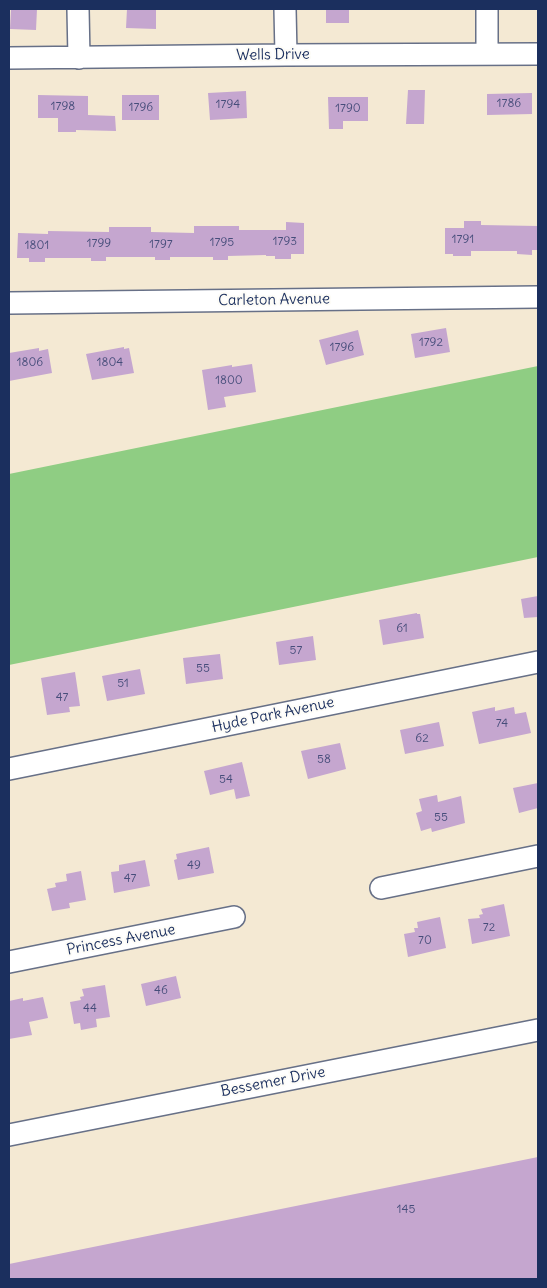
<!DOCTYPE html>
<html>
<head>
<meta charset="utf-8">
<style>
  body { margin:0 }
  #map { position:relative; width:547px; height:1288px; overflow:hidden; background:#f4e9d3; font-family:Delius,sans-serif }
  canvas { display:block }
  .frame { position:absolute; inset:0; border:10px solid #1b2f5e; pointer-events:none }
</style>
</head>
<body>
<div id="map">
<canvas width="547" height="1288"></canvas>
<div class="frame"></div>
</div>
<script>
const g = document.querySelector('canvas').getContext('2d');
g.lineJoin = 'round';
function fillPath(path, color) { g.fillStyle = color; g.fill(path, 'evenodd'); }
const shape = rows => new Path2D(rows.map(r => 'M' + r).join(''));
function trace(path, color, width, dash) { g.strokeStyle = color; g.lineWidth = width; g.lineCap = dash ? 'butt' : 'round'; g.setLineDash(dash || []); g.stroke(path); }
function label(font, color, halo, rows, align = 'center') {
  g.font = font + ' Delius,sans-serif'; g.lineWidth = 4; g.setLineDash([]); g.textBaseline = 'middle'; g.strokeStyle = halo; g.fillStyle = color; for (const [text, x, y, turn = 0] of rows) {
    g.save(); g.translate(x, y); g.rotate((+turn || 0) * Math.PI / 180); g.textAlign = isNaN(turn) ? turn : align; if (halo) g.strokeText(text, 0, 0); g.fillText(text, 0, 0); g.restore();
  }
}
fillPath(shape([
  [538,366,538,557,9,665,9,474]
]), '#8fcd83');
fillPath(shape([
  [11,9,37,9,36,30,10,29],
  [127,9,156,9,156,29,126,28],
  [326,9,349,9,349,23,326,23],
  [408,90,425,90,424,124,406,124],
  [246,91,247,118,210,120,208,93],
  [532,93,532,114,487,115,487,94],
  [38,95,88,96,88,115,115,116,116,131,76,130,76,132,58,132,58,118,38,118],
  [122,95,159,95,159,120,122,120],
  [328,97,368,97,368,121,343,121,343,129,329,129],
  [464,221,481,221,481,225,538,226,538,250,532,250,532,255,517,254,517,251,471,251,471,256,453,256,453,254,445,254,445,228,464,228],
  [286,222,304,223,304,254,291,254,291,259,275,259,275,256,266,256,266,255,228,256,228,260,213,260,213,257,170,257,170,260,155,260,155,257,106,257,106,261,91,261,91,258,45,258,45,262,29,262,29,258,17,258,18,233,48,234,48,231,109,232,109,227,151,227,151,232,194,233,194,226,239,226,239,230,286,230],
  [446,328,450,352,415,358,411,334],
  [358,330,364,355,326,365,319,340],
  [124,347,124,349,129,348,134,373,92,380,86,354],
  [39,348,39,351,48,349,52,373,9,381,9,353],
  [252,364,256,392,224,397,226,407,208,410,202,370,232,365,232,367],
  [538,596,538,617,524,618,521,599],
  [417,613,417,614,420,614,424,638,383,645,379,620],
  [313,636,316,660,279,665,276,642],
  [220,654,223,679,186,684,183,658],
  [140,669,145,694,107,701,102,676],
  [75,672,80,706,69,707,70,712,47,715,41,678],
  [495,707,495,711,514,707,515,714,526,712,531,733,479,744,472,712],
  [439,722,444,746,405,754,400,730],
  [340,743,346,769,308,779,301,751],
  [242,762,250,796,236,799,234,789,210,795,204,771],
  [538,783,538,808,519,813,513,788],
  [437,795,438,802,461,796,465,823,432,832,431,828,421,831,416,813,422,811,419,799],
  [209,847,214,873,178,880,174,860,177,859,176,854],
  [145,860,150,886,114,893,111,872,119,871,119,865],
  [81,871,86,900,69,903,70,908,52,911,47,889,56,887,55,883,67,881,66,874],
  [504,904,510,936,472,944,468,919,480,918,479,915,483,914,481,909],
  [440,917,446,948,408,957,404,934,415,932,414,928,418,928,417,922],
  [176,976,181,998,146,1006,141,984],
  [105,985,110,1017,96,1019,97,1027,81,1030,80,1023,74,1024,70,1002,81,1000,80,997,84,996,82,989],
  [43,997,48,1018,29,1022,32,1035,9,1039,9,1001,23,998,23,1001],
  [538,1157,538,1279,9,1279,9,1264]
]), '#c5a6cf');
const street = shape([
  [78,9,79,58],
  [285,9,286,55],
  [487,54,487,9],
  [9,58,286,55,538,54],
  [9,303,538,297],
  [9,769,538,662],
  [381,888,538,856],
  [9,962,234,917],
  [9,1135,538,1030]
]);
trace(street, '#677087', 24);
trace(street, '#fff', 21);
label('12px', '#464d7a', null, [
  ["1786",509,104],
  ["1794",228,105],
  ["1798",63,107],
  ["1796",141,108],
  ["1790",348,109],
  ["1791",463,240],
  ["1793",285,242],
  ["1795",222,243],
  ["1799",99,244],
  ["1797",161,245],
  ["1801",37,246],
  ["1792",431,343],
  ["1796",342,348],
  ["1806",30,363],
  ["1804",110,363],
  ["1800",229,381],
  ["61",402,629],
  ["57",296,651],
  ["55",203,669],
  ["51",123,684],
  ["47",62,698],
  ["74",502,724],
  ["62",422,739],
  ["58",324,760],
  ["54",226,780],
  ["55",441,818],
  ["49",194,866],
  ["47",130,879],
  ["72",489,928],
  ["70",425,941],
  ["46",161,991],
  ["44",90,1009],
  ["145",406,1210]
]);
label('15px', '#1b2f5e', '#fdfcf7', [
  ["Wells Drive",273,55,-1],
  ["Carleton Avenue",274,300,-1],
  ["Hyde Park Avenue",273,715,-12],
  ["Princess Avenue",121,940,-11],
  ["Bessemer Drive",273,1082,-11]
]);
</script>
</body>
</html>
